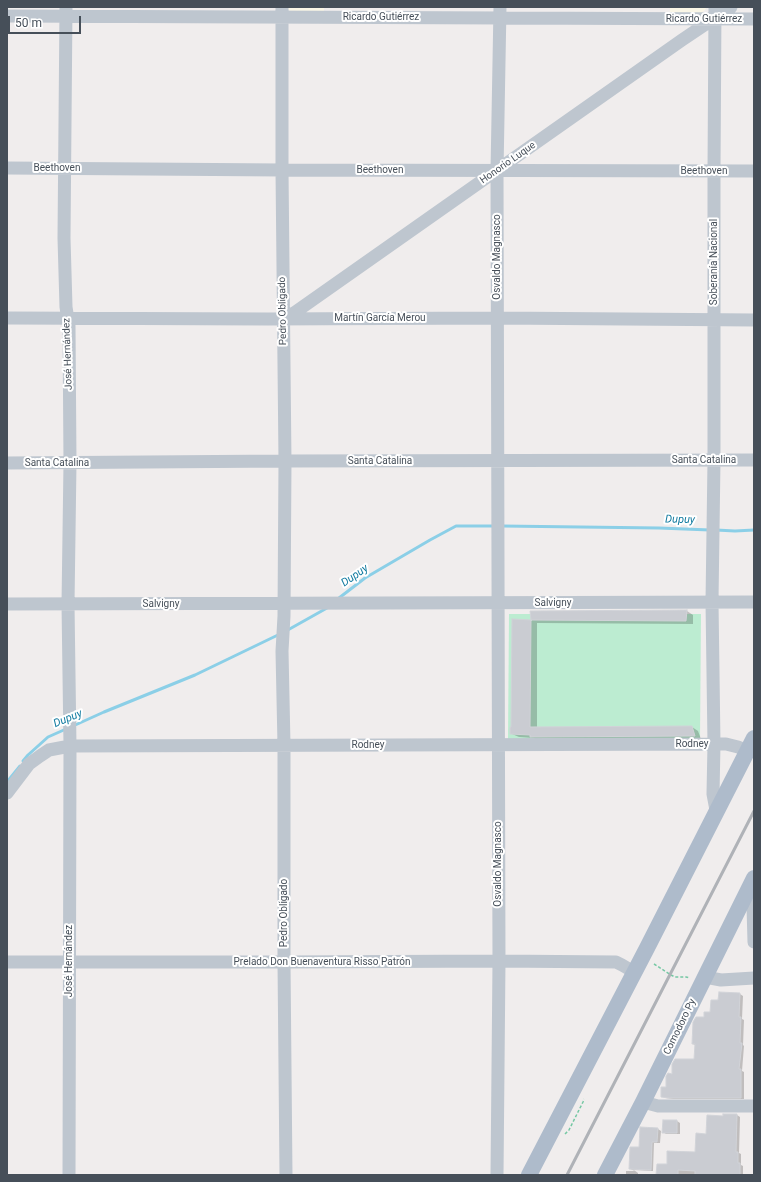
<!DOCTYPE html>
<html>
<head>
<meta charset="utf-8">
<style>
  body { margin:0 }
  #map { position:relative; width:761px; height:1182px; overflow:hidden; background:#f0eded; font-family:Roboto,sans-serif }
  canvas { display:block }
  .frame { position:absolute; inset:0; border:8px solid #464f59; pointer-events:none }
  .scale { position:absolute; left:8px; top:16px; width:73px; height:18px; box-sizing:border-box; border:2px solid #464f59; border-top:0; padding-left:5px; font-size:12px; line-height:14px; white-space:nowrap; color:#464f59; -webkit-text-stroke:3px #fff; paint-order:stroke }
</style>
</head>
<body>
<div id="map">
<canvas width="761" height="1182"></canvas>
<div class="frame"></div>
<div class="scale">50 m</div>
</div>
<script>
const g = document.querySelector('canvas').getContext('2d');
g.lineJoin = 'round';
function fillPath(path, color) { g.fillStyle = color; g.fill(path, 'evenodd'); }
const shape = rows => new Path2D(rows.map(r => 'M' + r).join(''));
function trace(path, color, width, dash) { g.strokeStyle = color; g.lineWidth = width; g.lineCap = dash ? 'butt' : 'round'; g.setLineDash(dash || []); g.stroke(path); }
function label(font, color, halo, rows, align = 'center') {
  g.font = font + ' Roboto,sans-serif'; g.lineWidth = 4; g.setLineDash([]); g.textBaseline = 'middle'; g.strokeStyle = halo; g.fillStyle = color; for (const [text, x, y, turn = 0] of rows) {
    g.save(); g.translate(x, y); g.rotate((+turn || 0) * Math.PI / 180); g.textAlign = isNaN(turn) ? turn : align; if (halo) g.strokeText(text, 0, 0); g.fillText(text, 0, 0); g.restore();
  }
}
fillPath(shape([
  [286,7,324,7,324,13,291,12],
  [670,7,707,7,704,11,701,13,670,13]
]), '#faf6e6');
fillPath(shape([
  [509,614,701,614,700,740,508,740]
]), '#bcecd1');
fillPath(shape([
  [687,611,693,615,693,624,537,623,537,728,692,727,698,731,701,739,537,740,534,738,519,737,512,734,513,620,532,621,531,612],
  [720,993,740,994,743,996,742,1019,744,1020,743,1045,744,1046,742,1071,744,1072,744,1099,673,1099,665,1098,662,1096,673,1075,695,1061,696,1046,693,1044,705,1018,711,1013,719,1001],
  [737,1115,740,1117,739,1153,741,1154,741,1165,743,1166,743,1175,657,1175,668,1165,696,1153,707,1135,723,1117],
  [664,1121,677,1121,680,1123,680,1134,666,1134,663,1132],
  [658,1129,661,1131,660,1143,654,1143,653,1171,634,1170,638,1173,638,1175,626,1175,626,1171,635,1171,630,1169,640,1148]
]), '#0003');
trace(shape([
  [502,526,659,528,710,530],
  [716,530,735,531,754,530],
  [339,598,365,578,430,540,456,526,494,526],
  [286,631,327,608],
  [73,726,104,712,195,675,280,634],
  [23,761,28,755,48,737,66,729],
  [7,782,20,766]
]), '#8bcfe7', 3);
const building = shape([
  [687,610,686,621,531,620,530,611,687,610],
  [512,619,531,620,530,727,692,726,695,736,530,737,530,735,510,734,510,727,511,727,512,619],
  [719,992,740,993,739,1017,741,1017,740,1043,742,1043,739,1069,741,1069,741,1098,669,1098,661,1097,661,1087,666,1087,666,1076,668,1073,672,1074,672,1064,675,1059,694,1059,695,1044,692,1044,693,1022,696,1017,704,1017,704,1012,710,1012,711,1000,718,1000,719,992],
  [723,1114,737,1114,736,1152,738,1152,738,1163,740,1163,740,1175,695,1175,695,1171,678,1170,678,1175,656,1175,657,1164,667,1164,667,1151,695,1152,696,1133,706,1134,707,1115,723,1116,723,1114],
  [663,1120,677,1120,677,1133,662,1133,663,1120],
  [640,1127,658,1128,657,1142,652,1142,651,1170,629,1169,630,1147,639,1147,640,1127]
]);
fillPath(building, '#caccd2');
trace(building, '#d1d3d8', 1);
trace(shape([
  [654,964,671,975,675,977,686,977,690,978],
  [565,1134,569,1130,583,1102,584,1099]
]), '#76c8a4', 1.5, [3, 2]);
trace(shape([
  [66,7,64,238,66,307,69,326,70,463,68,604,70,746,69,1175],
  [282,7,282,170,285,461,284,616,282,651,284,745,284,962,286,1175],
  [715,7,714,171,714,460,712,602,714,744,713,794,716,810],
  [7,16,754,19],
  [7,168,282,170,754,171],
  [7,318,268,319,498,318,754,320],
  [285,318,294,313,682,40,731,7],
  [7,463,285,461,754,460],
  [7,604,754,602],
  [7,793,29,764,40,756,49,750,70,746,714,744,726,744,738,747,748,751],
  [746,893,753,906,754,942],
  [7,962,284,962,499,961,616,962,622,965,634,972],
  [705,977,721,980,754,978],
  [643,1102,658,1106,754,1106],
  [497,1175,499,961,497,171,500,7]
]), '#bec6cf', 13);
trace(shape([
  [529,1175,647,948,754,738],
  [605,1175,643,1102,754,878]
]), '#aebbcb', 16);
trace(shape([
  [567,1175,754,811]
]), '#afb2b7', 3);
label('10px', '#464f59', '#fff', [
  ["Ricardo Gutiérrez",381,17],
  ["Ricardo Gutiérrez",704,19],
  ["Honorio Luque",508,163,-35],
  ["Beethoven",57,168],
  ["Beethoven",380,170],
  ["Beethoven",704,171],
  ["Osvaldo Magnasco",497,257,-90],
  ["Soberanía Nacional",714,262,-90],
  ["Pedro Obligado",283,311,-91],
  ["Martín García Merou",380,318],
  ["José Hernández",68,354,-92],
  ["Santa Catalina",704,460],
  ["Santa Catalina",380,461],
  ["Santa Catalina",57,463],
  ["Salvigny",553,603],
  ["Salvigny",161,604],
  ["Rodney",692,744],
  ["Rodney",368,745],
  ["Osvaldo Magnasco",498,864,-90],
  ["Pedro Obligado",284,913,-90],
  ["José Hernández",69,961,-90],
  ["Prelado Don Buenaventura Risso Patrón",322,962],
  ["Comodoro Py",680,1027,-64]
]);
label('italic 11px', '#137ba0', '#fff', [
  ["Dupuy",680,520,1],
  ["Dupuy",355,576,-35],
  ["Dupuy",68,719,-23]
]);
</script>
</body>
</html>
